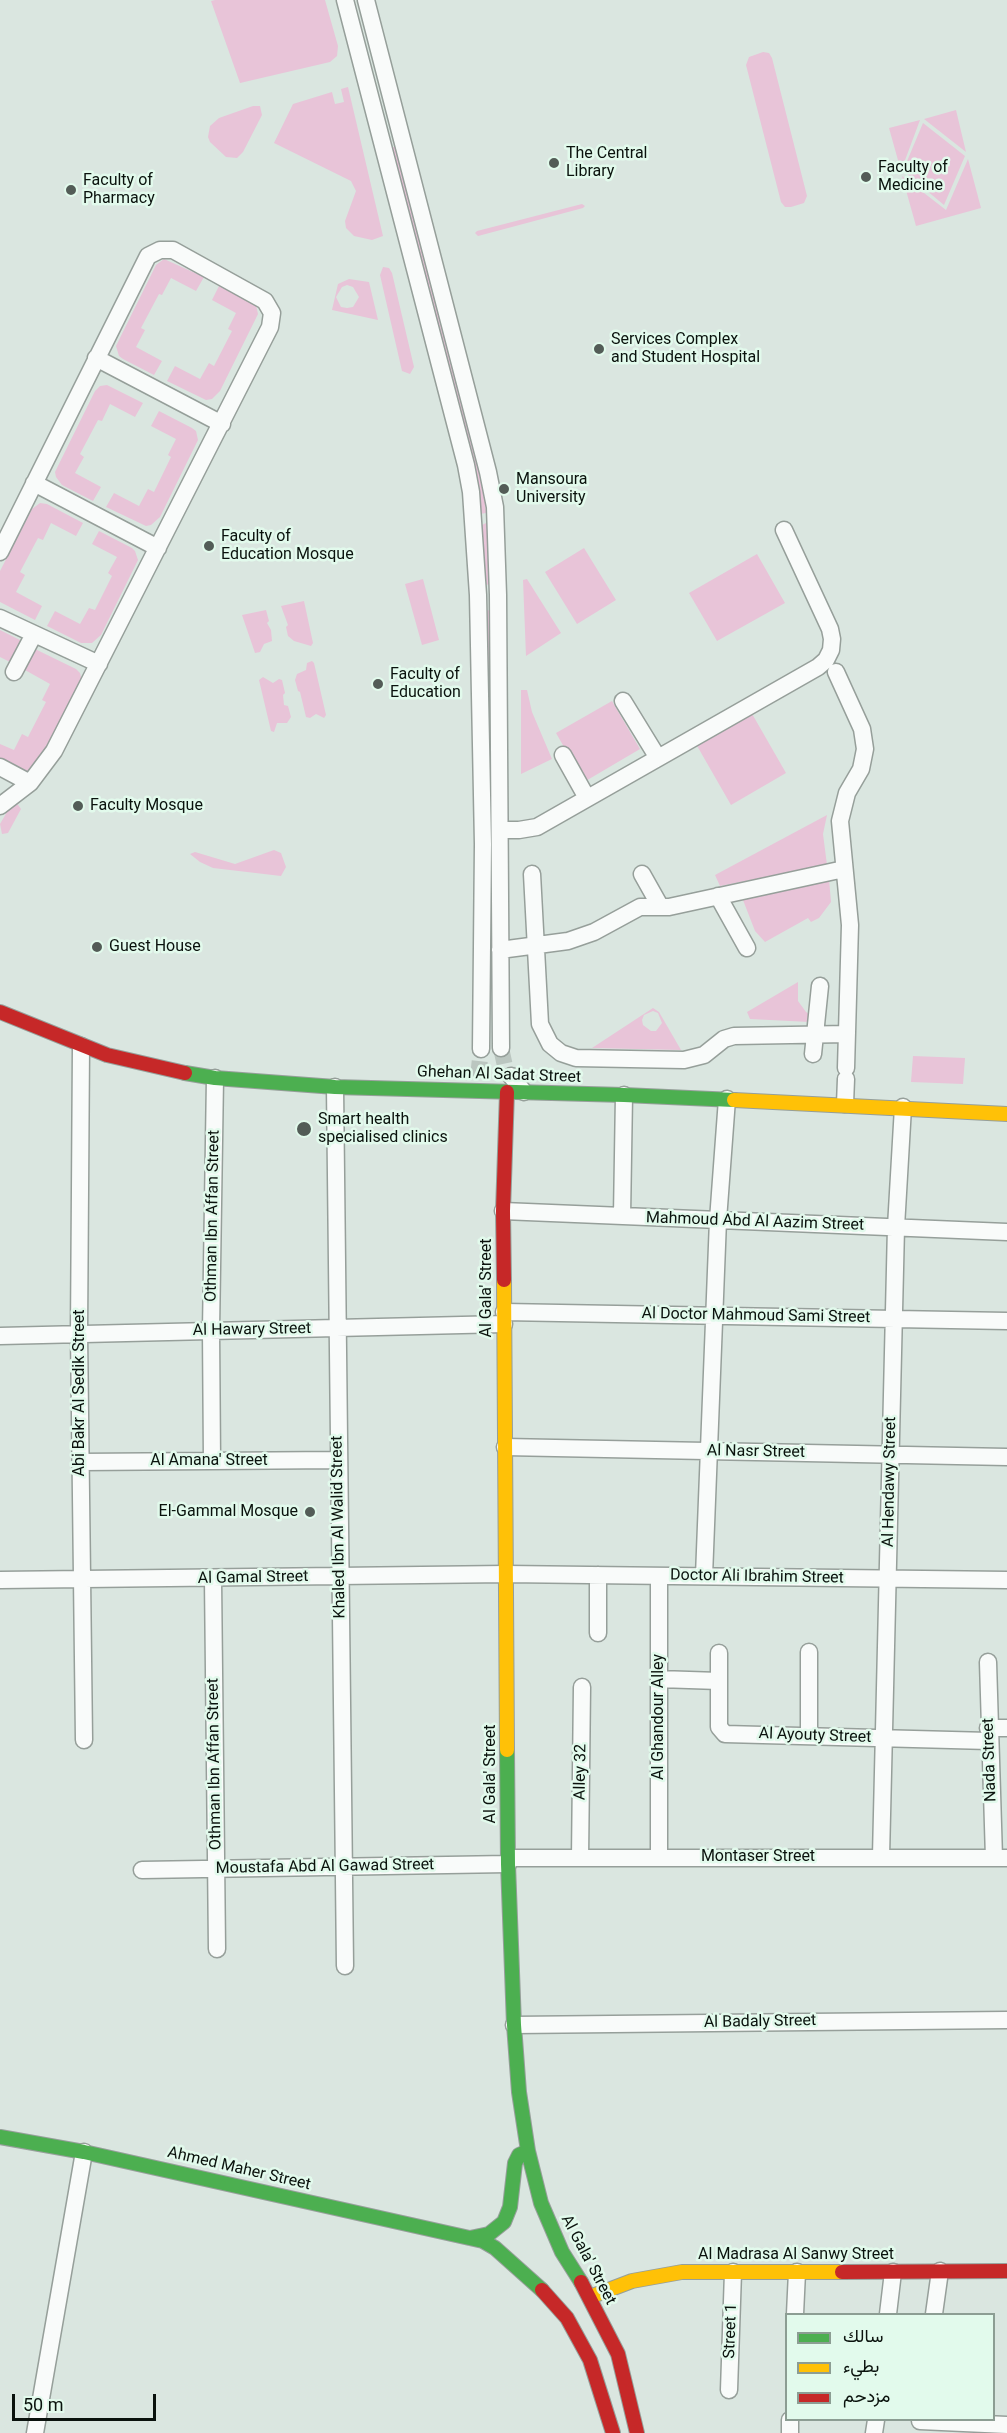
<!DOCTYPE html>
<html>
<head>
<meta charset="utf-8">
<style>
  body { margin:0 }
  #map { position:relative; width:1007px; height:2433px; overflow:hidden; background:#dae6e0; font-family:Roboto,Vazirmatn,sans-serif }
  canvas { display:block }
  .legend { position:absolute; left:785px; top:2313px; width:210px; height:108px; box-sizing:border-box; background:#e2faec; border:2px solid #8c9d93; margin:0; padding:8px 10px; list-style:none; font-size:18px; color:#0a120d }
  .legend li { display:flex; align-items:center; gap:12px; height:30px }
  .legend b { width:30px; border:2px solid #8c9d93 }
  .scale { position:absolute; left:12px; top:2394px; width:144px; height:27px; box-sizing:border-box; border:3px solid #0a120d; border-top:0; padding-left:8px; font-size:18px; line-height:21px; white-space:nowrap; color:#0a120d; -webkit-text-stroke:4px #e2faec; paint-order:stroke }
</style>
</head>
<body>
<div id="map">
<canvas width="1007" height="2433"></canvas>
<ul class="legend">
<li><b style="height:8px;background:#4caf50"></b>سالك</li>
<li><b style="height:8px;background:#ffc107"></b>بطيء</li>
<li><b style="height:8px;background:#c62828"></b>مزدحم</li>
</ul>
<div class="scale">50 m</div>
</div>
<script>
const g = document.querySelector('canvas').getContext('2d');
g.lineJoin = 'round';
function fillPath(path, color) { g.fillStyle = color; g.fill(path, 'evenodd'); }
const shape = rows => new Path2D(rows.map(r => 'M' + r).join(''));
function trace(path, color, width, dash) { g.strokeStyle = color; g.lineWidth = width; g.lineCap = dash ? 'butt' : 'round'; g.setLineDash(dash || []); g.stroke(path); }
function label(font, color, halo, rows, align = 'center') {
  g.font = font + ' Roboto,sans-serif'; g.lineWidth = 5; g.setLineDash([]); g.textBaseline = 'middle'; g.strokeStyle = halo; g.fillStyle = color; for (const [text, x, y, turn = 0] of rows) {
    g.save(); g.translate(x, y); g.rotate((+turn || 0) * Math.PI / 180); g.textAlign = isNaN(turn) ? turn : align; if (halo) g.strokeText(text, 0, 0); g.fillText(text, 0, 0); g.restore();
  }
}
fillPath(shape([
  [215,0,325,0,338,46,337,56,330,62,240,83,211,1],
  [763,52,769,53,772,58,807,196,804,203,791,207,785,207,781,202,746,65,749,57],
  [348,87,383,236,372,240,354,236,346,228,345,221,356,191,351,181,274,143,293,104,332,92,335,104,344,102,341,89],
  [253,106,260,106,262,115,243,152,237,158,226,157,210,142,208,137,210,126,219,118],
  [956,110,966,152,924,119],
  [920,120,901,171,889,128],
  [923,123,965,156,944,205,908,175,905,166],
  [393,147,396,147,484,487,486,513,480,514,392,148],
  [968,159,981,208,916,226,902,176,946,210],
  [582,204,585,206,583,208,478,236,475,233,477,231],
  [164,259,204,277,196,291,171,278,162,295,159,294,141,328,145,330,136,347,162,361,154,375,123,359,119,356,116,346,156,265],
  [383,267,389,268,392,273,414,367,410,374,402,371,380,275],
  [349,279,369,282,378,320,332,310,338,284],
  [347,285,353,287,359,297,353,307,347,308,341,307,336,297,342,287],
  [220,284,256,305,258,314,220,391,212,399,206,400,167,381,175,366,200,379,209,363,214,366,232,331,228,329,236,313,212,300],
  [107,385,143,403,135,417,110,404,102,421,98,420,80,454,84,457,75,473,101,487,93,501,62,485,56,477,55,472,95,391,100,386],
  [159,411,192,428,196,431,198,440,160,517,151,525,146,526,106,507,114,493,139,506,148,489,154,492,171,457,168,455,176,439,151,426],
  [40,503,47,504,83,523,76,536,51,523,43,540,38,538,20,572,25,575,16,592,42,606,35,620,0,602,0,571,32,509],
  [486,523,488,524,490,583,487,585,484,583,482,525],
  [99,531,132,548,135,551,138,560,101,635,92,643,81,643,47,626,55,611,80,624,89,608,95,610,112,576,108,573,117,557,92,544],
  [584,548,616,600,577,624,545,572],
  [757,554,785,603,717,641,689,593],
  [423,579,439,640,422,645,405,584],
  [527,579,561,633,526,656,523,580],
  [304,601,313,643,311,646,294,641,288,636,286,627,288,625,281,606],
  [266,610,269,621,267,623,271,630,272,641,264,644,260,652,255,653,242,615],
  [487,610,491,611,493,855,491,855],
  [0,630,22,641,10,662,0,657],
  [35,649,76,669,80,673,82,682,40,764,32,770,26,772,0,761,0,744,14,750,22,734,28,737,46,702,42,700,50,684,25,670],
  [312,661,314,663,326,715,324,718,316,714,310,718,306,717,300,692,298,691,295,680,297,674,306,670,307,663],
  [263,677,273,683,279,679,282,680,285,693,283,695,284,705,288,706,291,717,287,723,277,723,274,732,271,731,259,680],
  [521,690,527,690,532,712,552,759,521,774],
  [612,701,640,749,584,782,556,733],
  [751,712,786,773,731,805,696,744],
  [16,802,21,809,8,833,2,834,0,824,11,805],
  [827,815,823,834,827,865,720,886,715,875],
  [274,850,281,853,286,867,281,876,213,868,200,862,190,854,195,852,235,864],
  [829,879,831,902,819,918,811,922,808,918,765,942,755,931,743,900],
  [798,982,798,1001,806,1012,811,1015,810,1022,750,1019,747,1012],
  [653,1008,659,1012,681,1050,592,1048],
  [653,1011,658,1013,662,1023,656,1031,651,1031,643,1025,642,1020,644,1015],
  [913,1056,965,1058,963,1084,911,1082]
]), '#e8c4d8');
trace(shape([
  [501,1048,505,1066,511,1076],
  [478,1077,481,1049]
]), '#bbc6c0', 16, [16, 8]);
const street = shape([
  [345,0,466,465,471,492,478,595,483,844,481,1049],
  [366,0,488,472,495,507,498,595,501,1048],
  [96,358,222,424],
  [34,483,158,548],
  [0,552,148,256,160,250,173,250,265,301,272,313,270,327,54,751,30,783,0,806],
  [0,618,99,664],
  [14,672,34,634],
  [836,672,862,729,865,749,861,769,847,793,840,821,850,925,846,1068],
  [623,701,658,758],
  [563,755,587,798],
  [0,767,30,783],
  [501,830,519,830,537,827,818,667,826,660,831,650,832,639,830,629,784,530],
  [532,874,540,1024,550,1044,561,1053,576,1058,684,1060,704,1055,724,1039,734,1036,847,1034],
  [642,874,660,906],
  [718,896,747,948],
  [500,950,568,941,594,932,640,907,669,907,844,869],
  [81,1046,79,1333,84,1740],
  [813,1054,820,986],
  [511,1076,524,1092],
  [335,1087,345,1966],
  [845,1104,846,1079],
  [503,1211,1007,1232],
  [622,1216,624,1095],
  [504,1312,1007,1321],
  [0,1336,504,1324],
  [505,1447,1007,1457],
  [212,1461,211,1330,215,1078],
  [81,1462,338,1460],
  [598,1575,598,1633],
  [659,1576,659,1857],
  [704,1576,718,1220,727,1099],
  [213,1579,217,1949],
  [0,1580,506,1574,1007,1580],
  [809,1652,809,1736],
  [719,1653,719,1727,725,1734,989,1741],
  [988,1662,994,1858],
  [659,1679,719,1681],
  [988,1728,1007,1728],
  [881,1856,896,1227,903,1107],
  [509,1858,1007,1858],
  [580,1858,582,1687],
  [142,1870,508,1864],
  [514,2025,1007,2020],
  [795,2314,797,2272],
  [888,2314,893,2272],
  [934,2314,940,2271],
  [729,2390,733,2272],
  [920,2421,1007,2425],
  [35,2433,84,2152],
  [790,2433,790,2420],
  [874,2433,876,2420]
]);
const fast = shape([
  [185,1073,215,1078,335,1087,624,1095,734,1100],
  [507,1750,508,1864,514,2025,519,2092,528,2151,541,2203,562,2252,581,2282],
  [0,2137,84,2152,483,2241,495,2248,542,2290],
  [470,2238,489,2234,504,2222,510,2207,515,2163,519,2155,528,2151]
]);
const slow = shape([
  [734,1100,1007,1114],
  [504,1280,507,1750],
  [590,2297,632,2281,682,2272,842,2272]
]);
const jam = shape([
  [0,1012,107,1055,185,1073],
  [504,1280,503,1211,507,1092],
  [842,2272,1007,2271],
  [581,2282,618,2354,637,2433],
  [542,2290,567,2318,590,2360,613,2433]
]);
trace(street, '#969f9a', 19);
trace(fast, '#969f9a', 16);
trace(slow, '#969f9a', 16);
trace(jam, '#969f9a', 16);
trace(street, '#f9fbfa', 16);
trace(fast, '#4caf50', 14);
trace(slow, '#ffc107', 14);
trace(jam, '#c62828', 14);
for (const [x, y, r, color] of [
  [554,163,6,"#535c57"],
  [866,177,6,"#535c57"],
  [71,190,6,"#535c57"],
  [599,349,6,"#535c57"],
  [504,489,6,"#535c57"],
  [209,546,6,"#535c57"],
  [378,684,6,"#535c57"],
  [78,806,6,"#535c57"],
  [97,947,6,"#535c57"],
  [304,1129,8,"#535c57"],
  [310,1512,6,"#535c57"]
]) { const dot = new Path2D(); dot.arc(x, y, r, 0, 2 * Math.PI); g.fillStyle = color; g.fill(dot); trace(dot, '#e2faec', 2); }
label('16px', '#0a120d', '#e2faec', [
  ["The Central",566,154],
  ["Library",566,172],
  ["Faculty of",878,168],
  ["Medicine",878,186],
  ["Faculty of",83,181],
  ["Pharmacy",83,199],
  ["Services Complex",611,340],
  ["and Student Hospital",611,358],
  ["Mansoura",516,480],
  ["University",516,498],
  ["Faculty of",221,537],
  ["Education Mosque",221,555],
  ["Faculty of",390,675],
  ["Education",390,693],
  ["Faculty Mosque",90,806],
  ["Guest House",109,947],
  ["Smart health",318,1120],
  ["specialised clinics",318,1138],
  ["El-Gammal Mosque",298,1512,"right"]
], 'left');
label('16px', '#0a120d', '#e2faec', [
  ["Ghehan Al Sadat Street",499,1075,2],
  ["Othman Ibn Affan Street",213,1216,-89],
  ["Mahmoud Abd Al Aazim Street",755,1222,2],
  ["Al Gala' Street",487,1288,-90],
  ["Al Doctor Mahmoud Sami Street",756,1316,1],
  ["Al Hawary Street",252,1330,-1],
  ["Abi Bakr Al Sedik Street",80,1393,-90],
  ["Al Nasr Street",756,1452,1],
  ["Al Amana' Street",209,1461],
  ["Al Hendawy Street",890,1482,-89],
  ["Khaled Ibn Al Walid Street",339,1527,-91],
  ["Doctor Ali Ibrahim Street",757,1577,1],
  ["Al Gamal Street",253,1578,-1],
  ["Al Ghandour Alley",659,1717,-90],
  ["Al Ayouty Street",815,1736,2],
  ["Nada Street",990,1760,-92],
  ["Othman Ibn Affan Street",215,1764,-91],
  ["Alley 32",581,1772,-89],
  ["Al Gala' Street",491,1774,-90],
  ["Montaser Street",758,1857],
  ["Moustafa Abd Al Gawad Street",325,1867,-1],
  ["Al Badaly Street",760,2022,-1],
  ["Ahmed Maher Street",239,2169,13],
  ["Al Madrasa Al Sanwy Street",796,2255],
  ["Al Gala' Street",588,2260,62],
  ["Street 1",731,2331,-88]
]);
</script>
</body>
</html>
